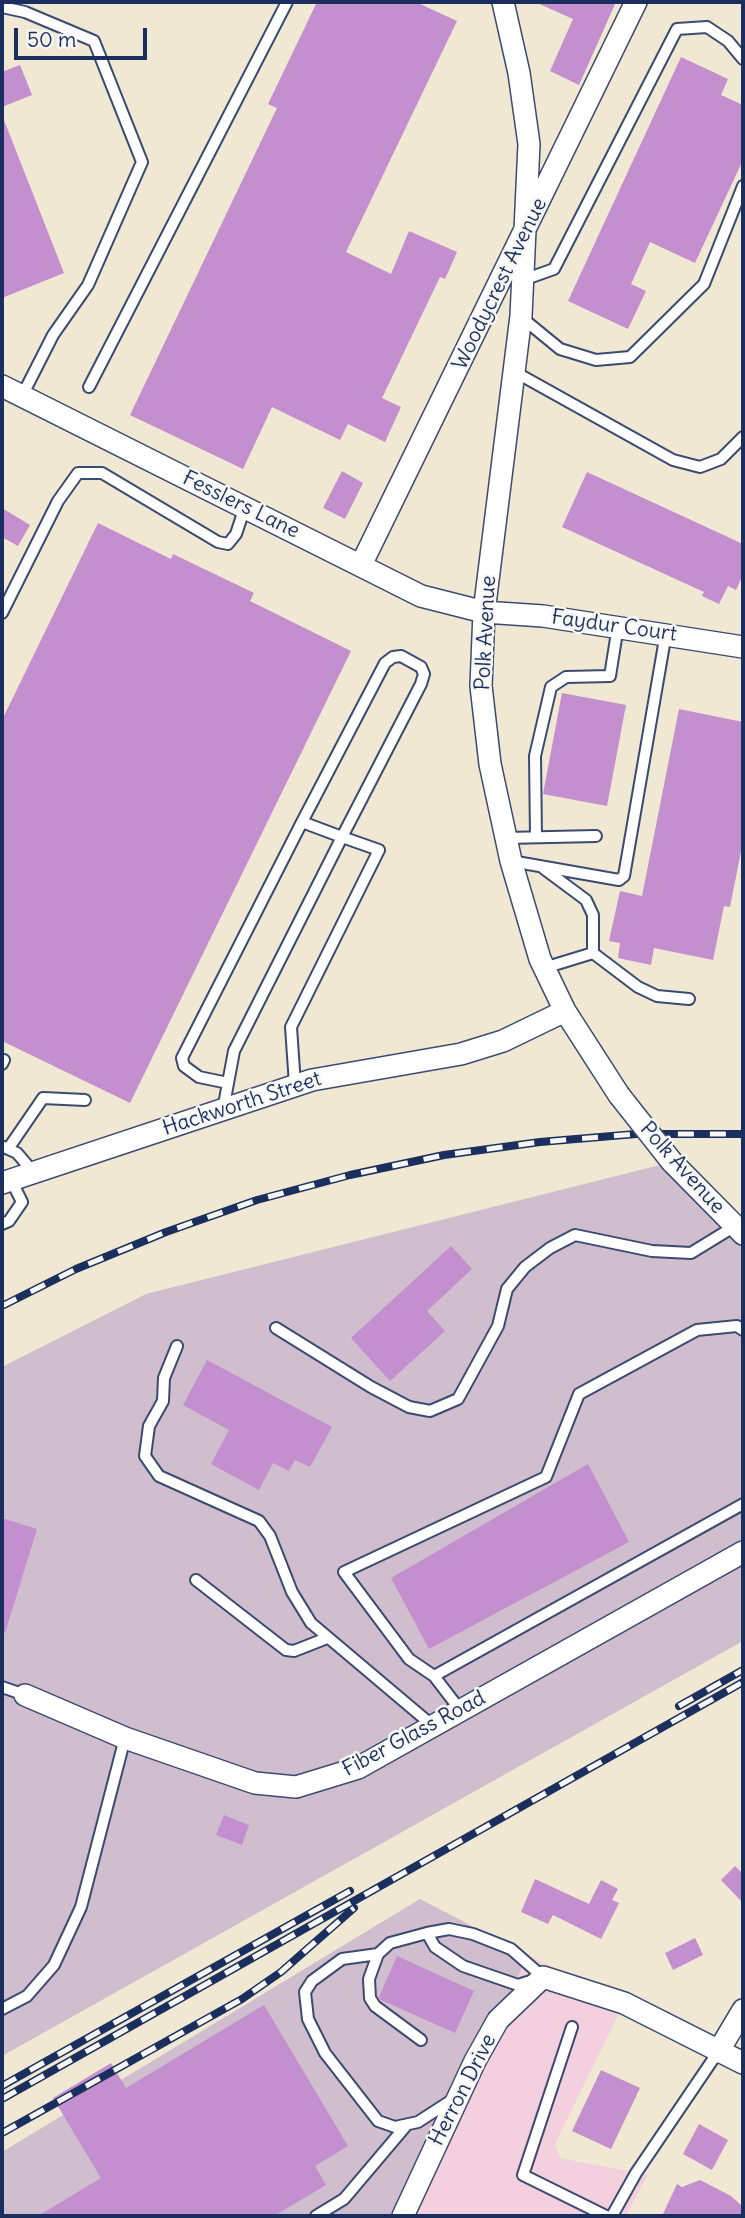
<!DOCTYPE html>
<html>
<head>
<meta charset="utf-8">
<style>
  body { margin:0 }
  #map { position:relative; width:745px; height:2218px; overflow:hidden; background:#f0e8d3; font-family:Delius,sans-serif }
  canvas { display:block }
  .frame { position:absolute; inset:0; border:4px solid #1b2f5e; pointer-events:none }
  .scale { position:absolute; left:14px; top:28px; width:133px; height:32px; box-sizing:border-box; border:4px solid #1b2f5e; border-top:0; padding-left:9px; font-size:21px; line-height:24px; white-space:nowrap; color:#1b2f5e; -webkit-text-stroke:5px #f6f6f2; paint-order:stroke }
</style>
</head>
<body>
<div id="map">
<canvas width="745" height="2218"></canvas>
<div class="frame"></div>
<div class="scale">50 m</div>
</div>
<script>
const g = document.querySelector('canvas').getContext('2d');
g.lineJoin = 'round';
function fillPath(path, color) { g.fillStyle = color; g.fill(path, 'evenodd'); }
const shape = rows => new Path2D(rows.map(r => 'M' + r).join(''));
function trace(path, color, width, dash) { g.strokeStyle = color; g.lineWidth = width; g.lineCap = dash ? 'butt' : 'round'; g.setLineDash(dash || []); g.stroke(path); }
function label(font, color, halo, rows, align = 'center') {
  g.font = font + ' Delius,sans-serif'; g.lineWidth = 5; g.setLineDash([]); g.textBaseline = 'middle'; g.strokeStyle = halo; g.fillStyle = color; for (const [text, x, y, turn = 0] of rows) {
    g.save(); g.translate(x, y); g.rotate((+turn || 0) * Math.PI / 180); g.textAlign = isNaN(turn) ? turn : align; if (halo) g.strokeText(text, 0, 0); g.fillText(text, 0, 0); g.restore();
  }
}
fillPath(shape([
  [528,1955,624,2003,555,2144,560,2158,648,2175,626,2216,403,2216]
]), '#f4cfdd');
fillPath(shape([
  [672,1162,743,1231,743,1641,2,2056,2,1367,146,1294],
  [420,1899,528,1955,403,2216,2,2216,2,2152]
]), '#d0bdcd');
fillPath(shape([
  [317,2,416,2,457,21,346,252,391,274,409,231,457,252,445,279,440,277,382,398,401,407,385,442,348,424,340,440,272,407,243,469,130,415,277,108,268,104],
  [535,2,616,2,579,85,550,71,573,19],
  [681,57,728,79,721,95,743,105,743,160,695,263,650,242,631,284,646,291,628,329,568,301],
  [20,65,32,95,2,107,2,72],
  [2,115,64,273,2,298],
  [342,471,363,483,345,519,323,508],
  [587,472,743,544,743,575,736,590,728,586,719,604,702,596,704,592,562,527],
  [2,508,30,525,18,546,2,537],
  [98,523,171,559,173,554,254,593,250,601,351,651,130,1103,2,1041,2,720],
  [562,693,626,705,607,806,543,794],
  [679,709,743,722,743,841,730,907,724,906,713,960,654,948,651,965,618,958,620,943,609,941,620,891,642,896],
  [451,1246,472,1269,427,1311,445,1331,390,1381,351,1338],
  [207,1360,332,1427,310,1467,295,1460,289,1471,273,1463,259,1490,211,1464,229,1430,183,1405],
  [588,1464,629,1542,429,1649,391,1578],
  [2,1518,37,1529,5,1633,2,1632],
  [224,1815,249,1825,242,1845,216,1835],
  [735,1866,743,1874,743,1903,721,1880],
  [535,1879,589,1904,601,1880,618,1889,612,1900,619,1903,601,1939,553,1915,548,1924,521,1912],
  [695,1938,703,1955,673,1970,665,1953],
  [397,1956,474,1991,455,2033,381,2000,379,1997],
  [264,2005,348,2146,315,2166,326,2185,274,2216,38,2216,101,2178,53,2098,111,2063,126,2088],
  [601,2070,640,2088,611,2149,572,2131],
  [699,2124,728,2140,712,2170,683,2154],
  [700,2180,731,2196,743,2207,743,2216,662,2216,677,2184,682,2187]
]), '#c38fce');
const service = shape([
  [2,7,25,12,94,41,142,162,88,285,53,335,22,396],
  [523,280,554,269,677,29,707,27,728,41,743,59],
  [521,317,560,349,596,360,630,357,704,284,743,186],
  [515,372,673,460,700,467,721,459,743,437],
  [89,387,287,2],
  [2,613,58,501,78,473,102,473,218,542,228,544,236,534,245,507],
  [536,837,535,756,551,687,566,677,610,676,618,626],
  [506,838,596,836],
  [511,861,619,880,624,876,666,633],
  [543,868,586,900,593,915,593,953,544,968],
  [593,953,638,987,657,996,689,999],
  [2,1064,4,1060],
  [228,1083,199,1077,184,1066,182,1058,302,822,342,837,421,684,424,674,421,667,401,656,393,657,385,663,302,822],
  [223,1110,234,1051,342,837,379,850,291,1027,295,1085],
  [4,1147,17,1153,34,1173],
  [8,1149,43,1098,85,1100],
  [2,1224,9,1221,22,1202,11,1180],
  [276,1328,371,1387,409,1407,430,1411,458,1399,498,1326,507,1289,525,1267,550,1248,575,1235,652,1251,691,1253,735,1226],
  [177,1346,164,1378,163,1401,149,1426,145,1456,159,1476,259,1521,270,1536,292,1592,311,1623,433,1726],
  [196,1580,286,1650,294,1651,327,1638],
  [434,1676,743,1504],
  [2,1687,25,1695],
  [461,1711,434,1676,409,1659,344,1572,546,1477,579,1394,697,1330,737,1326,743,1330],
  [449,1929,473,1934,511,1949,543,1977,518,1985,463,1966,435,1947,427,1933,449,1929],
  [378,1954,342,1959,312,1981,305,1992,308,2019,325,2053,378,2121,395,2127,418,2122,455,2098],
  [2,2009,27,1996,54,1965,81,1907,125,1738],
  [572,2027,523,2175,606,2216],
  [421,2040,375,2006,370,1998,369,1979,378,1954,390,1943,427,1933],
  [316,2216,344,2199,405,2127],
  [612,2216,636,2173,718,2052]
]);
const minor = shape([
  [503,2,519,73,529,144,521,316,484,612,481,686,490,764,511,861,540,959,565,1011,619,1095],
  [2,386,421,596,484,612,543,616,743,647],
  [361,565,636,2],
  [672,1162,743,1234],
  [2,1183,312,1080,461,1054,503,1041,565,1011],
  [25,1695,125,1738,255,1783,296,1787,358,1768,743,1552],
  [718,2052,743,2010],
  [403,2216,475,2061,498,2020,543,1977,624,2003,743,2063]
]);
trace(service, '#3b4b70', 14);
trace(minor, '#3b4b70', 24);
trace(service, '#fff', 10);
trace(minor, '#fff', 21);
const rail = shape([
  [2,1306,76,1269,166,1232,257,1200,350,1175,444,1155,540,1142,636,1134,743,1134],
  [679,1706,743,1670],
  [2,2086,350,1891],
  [2,2099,743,1682],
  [2,2133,242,1999,281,1972,354,1908]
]);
trace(rail, '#1b2f5e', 8);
trace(rail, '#f6f6f2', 5, [16]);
const minorBridge = shape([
  [619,1095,672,1162]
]);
trace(minorBridge, '#3b4b70', 24, []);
trace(minorBridge, '#fff', 21);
label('21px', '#1b2f5e', '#f6f6f2', [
  ["Woodycrest Avenue",500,284,-64],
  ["Fesslers Lane",241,505,26],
  ["Faydur Court",614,626,8],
  ["Polk Avenue",486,633,-87],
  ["Hackworth Street",242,1104,-18],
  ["Polk Avenue",682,1168,48],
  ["Fiber Glass Road",414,1734,-28],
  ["Herron Drive",463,2090,-63]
]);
</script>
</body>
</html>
